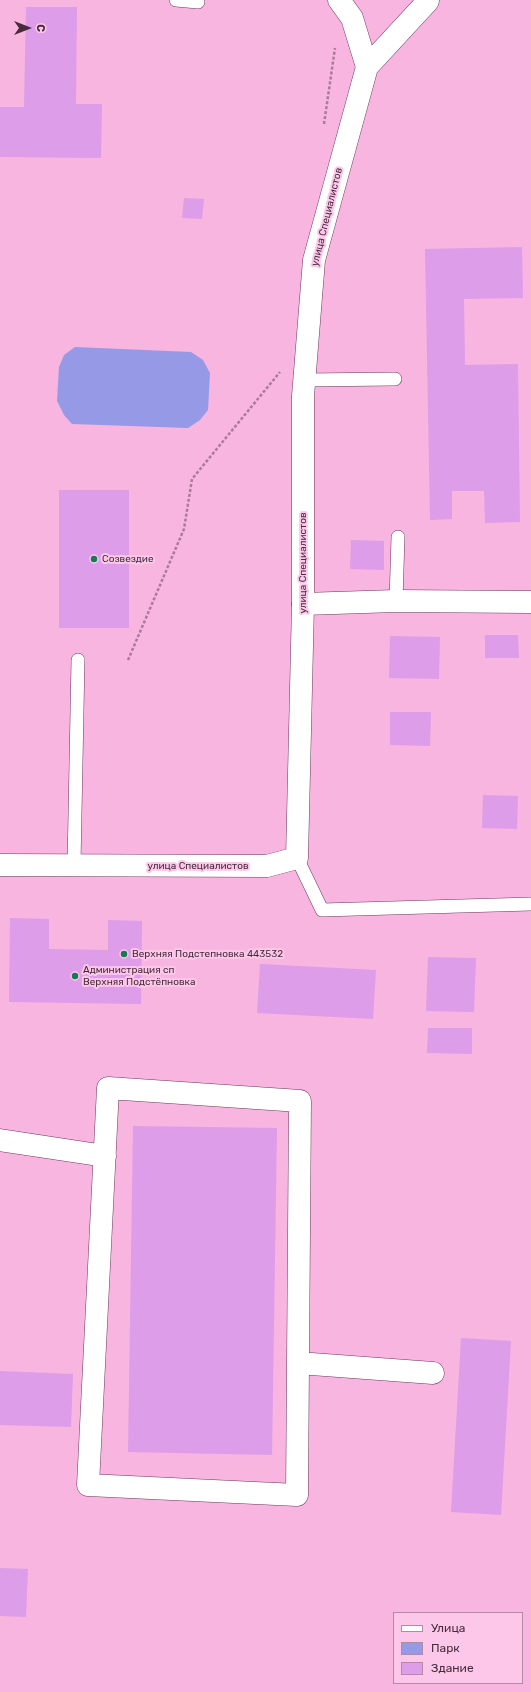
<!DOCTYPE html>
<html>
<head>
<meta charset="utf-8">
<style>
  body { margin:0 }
  #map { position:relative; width:531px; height:1692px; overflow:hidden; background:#f7b5df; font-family:Rubik,sans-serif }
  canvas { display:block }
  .legend { position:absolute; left:393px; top:1612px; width:130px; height:72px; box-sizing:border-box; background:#fdc7e9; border:1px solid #b489a4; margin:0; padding:5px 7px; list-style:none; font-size:12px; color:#462c3d }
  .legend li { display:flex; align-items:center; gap:8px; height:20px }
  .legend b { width:20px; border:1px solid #b489a4 }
  .north { position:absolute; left:8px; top:8px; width:40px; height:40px; -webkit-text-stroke:3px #fdc7e9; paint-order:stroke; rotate:90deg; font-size:11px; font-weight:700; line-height:16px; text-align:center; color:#462c3d }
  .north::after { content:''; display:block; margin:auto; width:14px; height:18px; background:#462c3d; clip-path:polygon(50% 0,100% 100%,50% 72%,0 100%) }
</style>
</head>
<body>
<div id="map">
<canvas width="531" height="1692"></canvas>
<ul class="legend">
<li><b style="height:5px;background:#fff"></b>Улица</li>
<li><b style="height:11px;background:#969ae6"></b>Парк</li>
<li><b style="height:11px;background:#dd9de9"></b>Здание</li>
</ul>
<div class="north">С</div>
</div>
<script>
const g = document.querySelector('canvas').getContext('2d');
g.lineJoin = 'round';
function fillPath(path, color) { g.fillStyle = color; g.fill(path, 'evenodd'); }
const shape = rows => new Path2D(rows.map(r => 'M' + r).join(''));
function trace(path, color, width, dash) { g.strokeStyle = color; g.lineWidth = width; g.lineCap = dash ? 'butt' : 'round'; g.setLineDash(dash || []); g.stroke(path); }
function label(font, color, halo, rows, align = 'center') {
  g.font = font + ' Rubik,sans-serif'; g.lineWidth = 4; g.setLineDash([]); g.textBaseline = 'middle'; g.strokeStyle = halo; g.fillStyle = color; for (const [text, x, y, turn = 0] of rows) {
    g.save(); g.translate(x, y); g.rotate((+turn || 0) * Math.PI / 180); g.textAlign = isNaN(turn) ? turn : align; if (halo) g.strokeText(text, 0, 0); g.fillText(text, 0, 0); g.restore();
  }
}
fillPath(shape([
  [75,347,191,352,203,360,210,373,208,410,200,420,188,428,72,424,64,415,57,401,59,367,64,355]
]), '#969ae6');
fillPath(shape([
  [26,7,77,7,76,104,102,104,101,158,0,157,0,107,24,107],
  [184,198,204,199,202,219,182,218],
  [522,247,523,298,464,299,465,365,518,364,520,522,485,523,484,491,452,491,452,519,430,520,425,249],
  [59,490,129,490,129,628,59,628],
  [351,540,384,541,384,570,350,569],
  [485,635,518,635,519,658,485,658],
  [390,636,440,637,439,679,389,678],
  [390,712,431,712,430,746,390,745],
  [483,795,518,796,517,829,482,828],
  [10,918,49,919,49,949,108,950,108,920,142,921,141,1004,9,1002],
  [428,957,476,958,474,1012,426,1011],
  [260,964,376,970,373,1019,257,1013],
  [428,1028,472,1028,472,1054,427,1053],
  [133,1126,277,1128,272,1455,128,1452],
  [461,1338,511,1341,501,1515,451,1512],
  [0,1371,73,1374,71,1427,0,1425],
  [0,1568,28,1569,26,1617,0,1616]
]), '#dd9de9');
const service = shape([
  [176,0,198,2],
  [305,380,395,379],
  [396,601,398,537],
  [297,858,322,910,531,904],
  [74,865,78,660]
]);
const minor = shape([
  [339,0,352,18,367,67],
  [303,604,303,396,314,260,367,67,428,1],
  [108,1088,300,1101,297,1495,88,1485,108,1088],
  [0,1140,105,1156],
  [298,1363,433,1373]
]);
const tertiary = shape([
  [0,865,267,866,297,858,303,604,396,601,531,602]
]);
trace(service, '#6d365c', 14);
trace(minor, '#6d365c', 23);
trace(tertiary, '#6d365c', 23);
trace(shape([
  [324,124,335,48],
  [128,660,184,529,192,479,280,372]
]), '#aa7a99', 2.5, [3, 2]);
trace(service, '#fff', 13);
trace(minor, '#fff', 22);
trace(tertiary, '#fff', 22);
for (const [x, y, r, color] of [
  [94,559,4,"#167b53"],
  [124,954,4,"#167b53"],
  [75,976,4,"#167b53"]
]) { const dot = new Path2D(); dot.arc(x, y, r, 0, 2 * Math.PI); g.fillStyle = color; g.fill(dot); trace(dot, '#fdc7e9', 1.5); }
label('10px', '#462c3d', '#fdc7e9', [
  ["улица Специалистов",327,217,-76],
  ["улица Специалистов",303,563,-90],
  ["улица Специалистов",198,866]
]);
label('10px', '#462c3d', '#fdc7e9', [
  ["Созвездие",102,559],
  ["Верхняя Подстепновка 443532",132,954],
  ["Администрация сп",83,970],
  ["Верхняя Подстёпновка",83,982]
], 'left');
</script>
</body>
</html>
